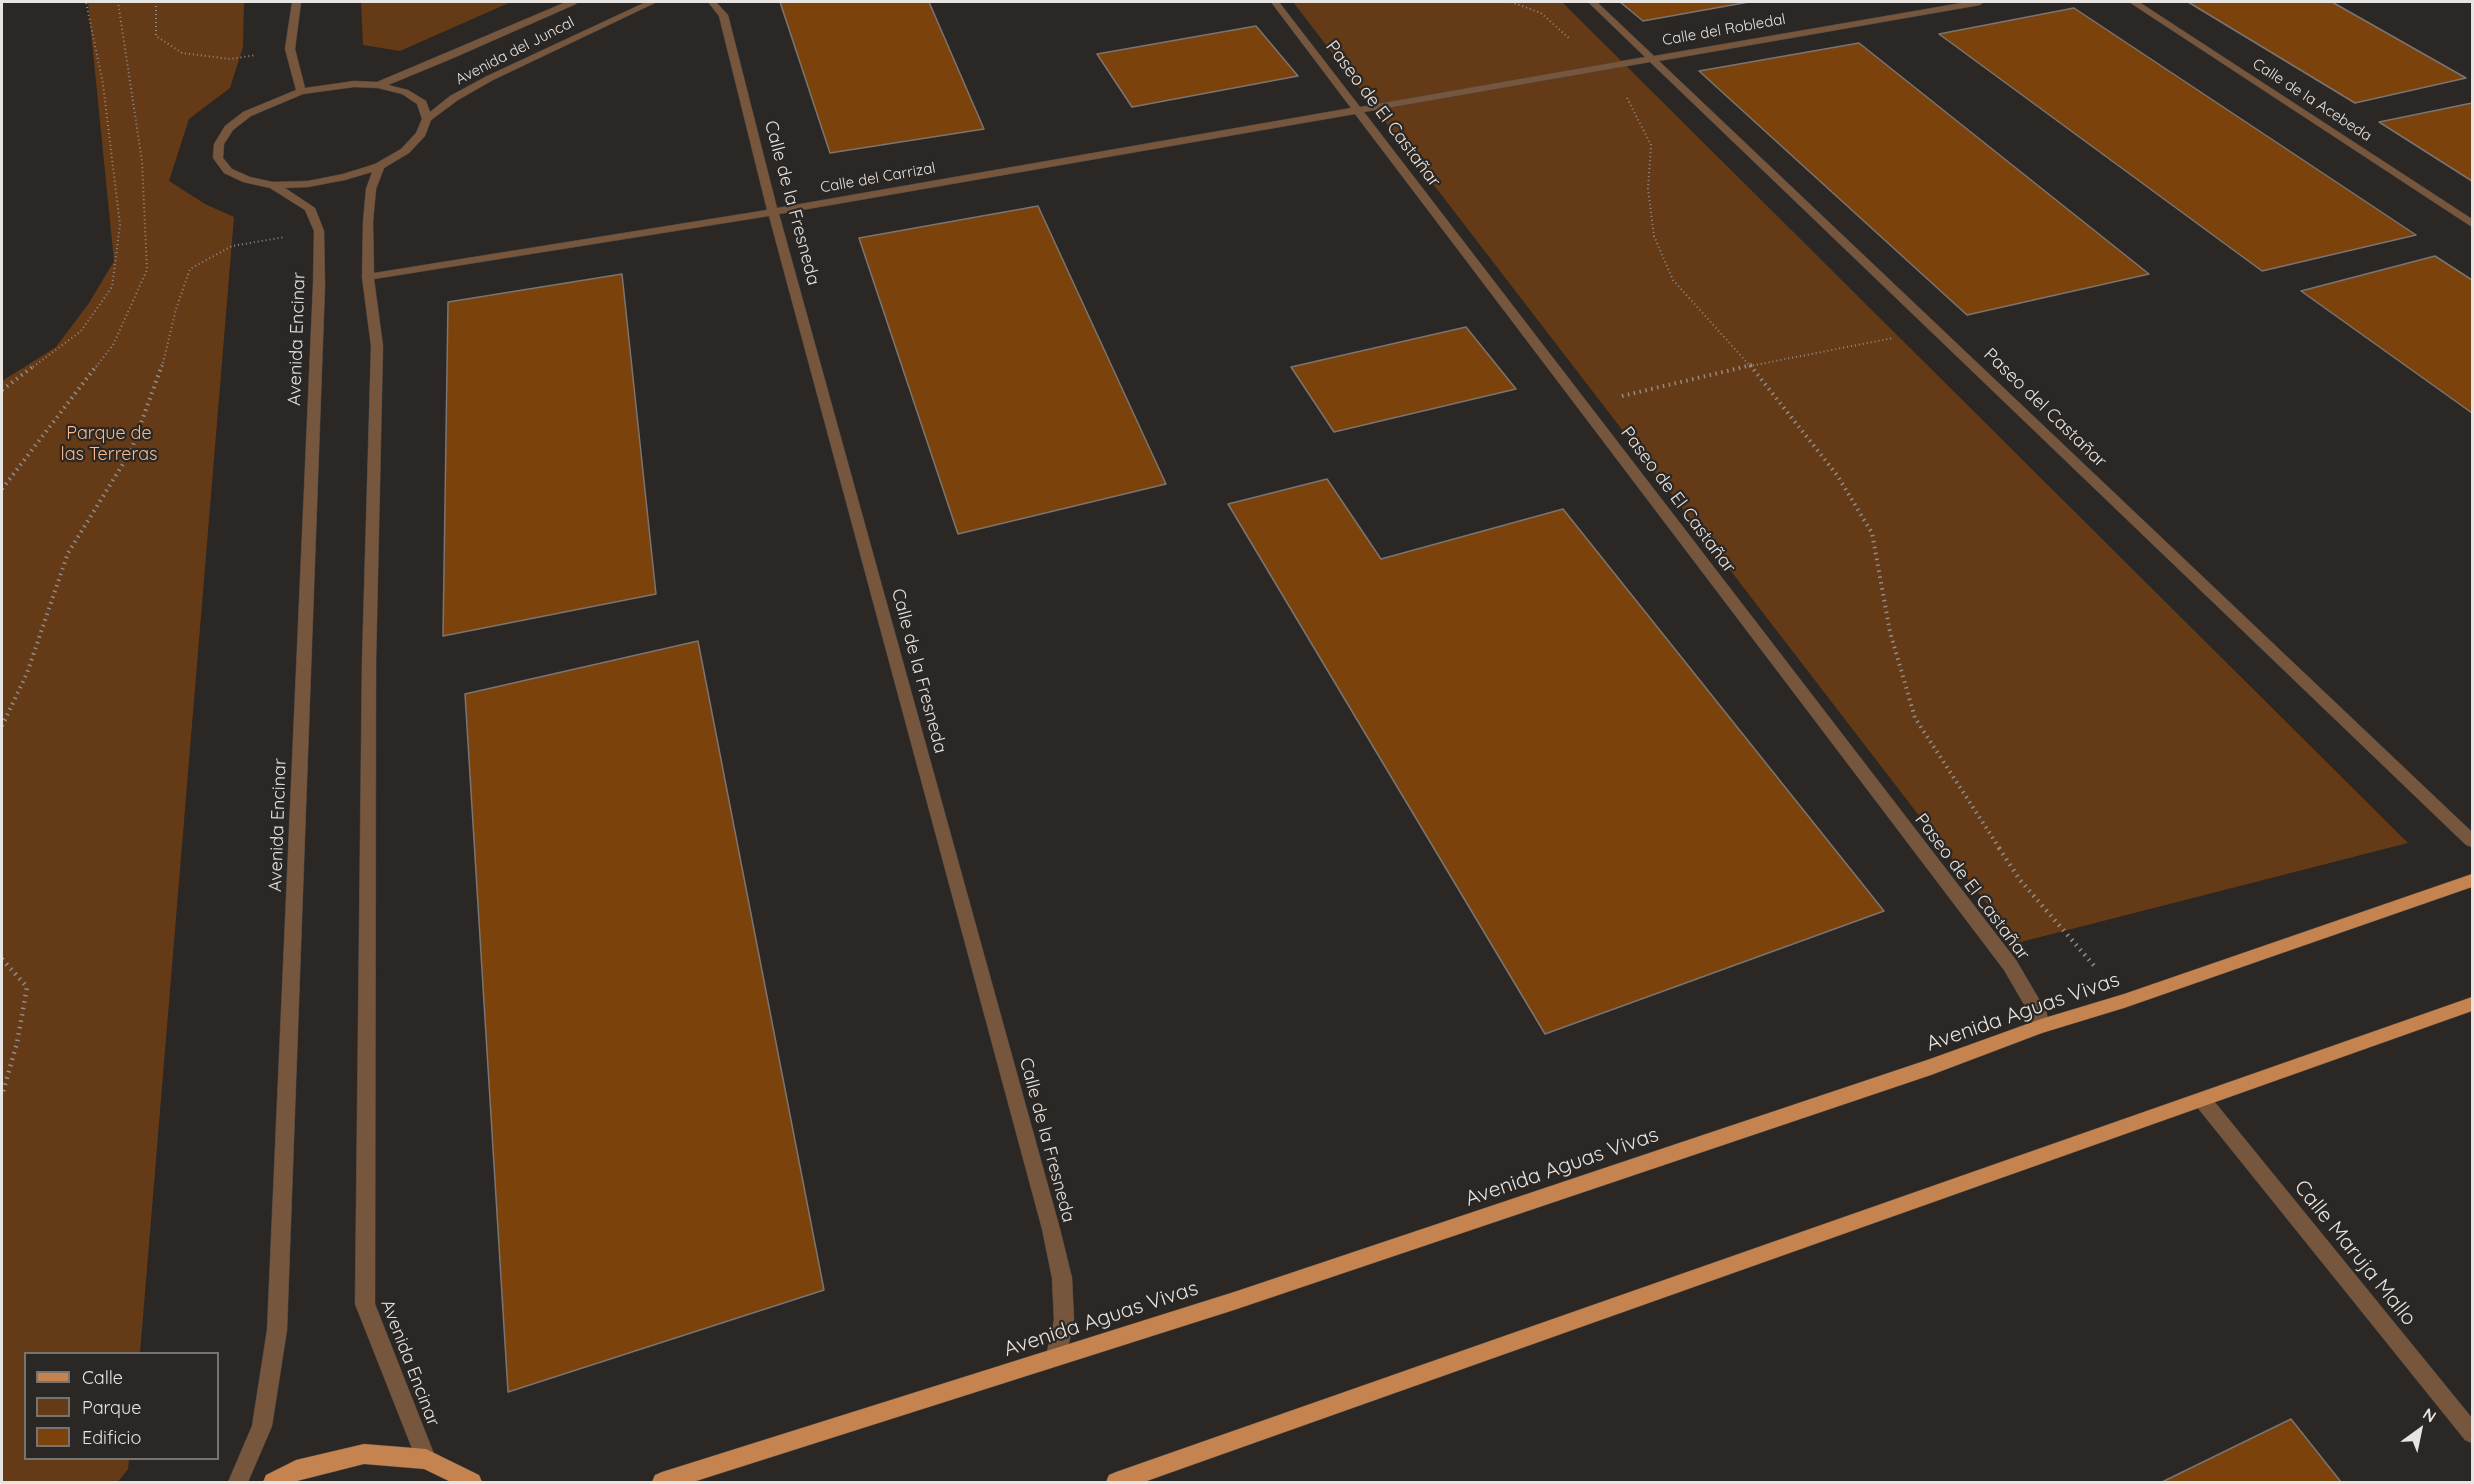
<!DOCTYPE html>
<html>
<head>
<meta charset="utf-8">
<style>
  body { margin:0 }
  #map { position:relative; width:2474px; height:1484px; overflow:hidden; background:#2a2724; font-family:Quicksand,sans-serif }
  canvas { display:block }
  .frame { position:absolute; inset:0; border:3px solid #e7e4e2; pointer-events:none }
  .legend { position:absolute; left:24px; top:1352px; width:195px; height:108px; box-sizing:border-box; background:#2a2724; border:2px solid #767370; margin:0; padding:8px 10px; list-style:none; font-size:18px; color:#e7e4e2 }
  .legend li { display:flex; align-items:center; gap:12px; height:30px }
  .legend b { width:30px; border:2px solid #767370 }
  .north { position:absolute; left:2390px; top:1400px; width:60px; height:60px; -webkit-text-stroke:4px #2a2724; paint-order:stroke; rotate:33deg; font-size:16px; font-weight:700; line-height:24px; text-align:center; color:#e7e4e2 }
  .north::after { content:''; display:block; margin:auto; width:21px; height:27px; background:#e7e4e2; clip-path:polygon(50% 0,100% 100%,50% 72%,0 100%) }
</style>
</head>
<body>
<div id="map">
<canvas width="2474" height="1484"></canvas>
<div class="frame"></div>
<ul class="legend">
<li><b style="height:8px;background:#c5834f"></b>Calle</li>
<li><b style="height:16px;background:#653a16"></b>Parque</li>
<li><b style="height:16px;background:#7b430b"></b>Edificio</li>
</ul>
<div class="north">N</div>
</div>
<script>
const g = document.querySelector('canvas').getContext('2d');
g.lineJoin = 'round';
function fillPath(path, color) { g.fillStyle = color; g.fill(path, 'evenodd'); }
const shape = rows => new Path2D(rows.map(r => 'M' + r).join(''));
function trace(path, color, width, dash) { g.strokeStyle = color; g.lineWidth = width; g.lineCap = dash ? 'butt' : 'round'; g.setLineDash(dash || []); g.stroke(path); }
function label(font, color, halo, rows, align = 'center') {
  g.font = font + ' Quicksand,sans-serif'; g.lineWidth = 4.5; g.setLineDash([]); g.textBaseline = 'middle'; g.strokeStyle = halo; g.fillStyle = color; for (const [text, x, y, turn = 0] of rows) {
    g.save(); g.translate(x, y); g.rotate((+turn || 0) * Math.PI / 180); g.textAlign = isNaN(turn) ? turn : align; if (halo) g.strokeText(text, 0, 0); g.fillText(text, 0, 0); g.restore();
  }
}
fillPath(shape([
  [88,2,244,2,243,47,230,88,189,119,169,181,205,204,234,217,140,1353,26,1354,26,1458,129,1459,128,1469,118,1482,2,1482,2,381,56,347,89,303,114,261],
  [361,2,511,2,400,51,363,45],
  [1293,2,1562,2,2408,843,2017,943]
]), '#653a16');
const building = shape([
  [780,2,929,2,984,129,830,153,780,2],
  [1620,2,1749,2,1643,21,1620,2],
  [2188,2,2332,2,2466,78,2355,103,2188,2],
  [2074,8,2416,235,2262,271,1939,34,2074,8],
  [1256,26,1298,76,1132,107,1097,54,1256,26],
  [1859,43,2149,274,1967,315,1699,71,1859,43],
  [2472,103,2472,181,2379,122,2472,103],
  [1038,206,1166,484,958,534,859,238,1038,206],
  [2435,256,2472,280,2472,413,2301,291,2435,256],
  [622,274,656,594,443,636,448,302,622,274],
  [1466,327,1516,389,1334,432,1291,367,1466,327],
  [1327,479,1381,559,1563,509,1884,911,1545,1034,1228,504,1327,479],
  [698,641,824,1290,508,1392,465,694,698,641],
  [2291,1419,2341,1482,2162,1482,2291,1419]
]);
fillPath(building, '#7b430b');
trace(building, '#7a7572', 1.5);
const minor = shape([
  [292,2,301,2,295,49,305,88,354,81,377,82,566,2,577,2,576,4,451,59,388,85,408,90,426,101,430,112,450,96,487,76,646,2,657,2,493,80,458,100,431,120,425,136,409,153,384,168,376,189,373,222,374,273,767,210,719,16,708,2,716,2,728,15,777,208,1351,108,1271,2,1279,2,1360,107,1645,57,1588,2,1597,2,1654,56,1967,2,1984,2,1980,5,1659,61,2472,832,2472,847,2466,845,1650,62,1364,112,2016,960,2046,1011,2050,1026,2047,1031,2041,1033,2035,1031,2029,1013,2004,970,1355,114,779,214,1060,1229,1072,1278,1074,1320,1066,1356,1063,1363,1056,1366,1049,1363,1046,1356,1054,1320,1052,1278,1042,1229,769,216,374,279,383,346,376,662,375,1304,436,1459,433,1466,426,1469,419,1466,355,1304,362,662,371,346,362,277,363,222,366,189,372,172,345,180,308,187,285,188,315,208,324,231,325,285,287,1330,272,1426,248,1482,228,1482,252,1426,267,1330,313,285,314,231,305,210,270,188,243,182,224,173,213,158,214,144,225,126,243,112,296,90,285,49,292,2],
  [354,87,378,88,402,94,417,104,422,119,416,133,401,149,375,164,343,174,308,181,273,182,250,177,232,169,223,158,224,144,233,130,251,116,303,94,354,87],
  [2129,2,2139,2,2472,219,2472,227,2129,2],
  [2203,1093,2209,1095,2472,1418,2472,1443,2465,1440,2197,1107,2194,1101,2197,1095,2203,1093]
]);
const major = shape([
  [2472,874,2472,887,2124,1008,2042,1033,1931,1075,1234,1310,693,1482,652,1482,655,1475,662,1472,1234,1292,1930,1059,2041,1019,2124,994,2472,874],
  [2472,997,2472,1011,1144,1482,1106,1482,1109,1475,1116,1472,2472,997],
  [364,1444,426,1449,479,1475,482,1482,451,1482,424,1469,364,1464,293,1482,263,1482,266,1475,296,1460,364,1444]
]);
trace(minor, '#484542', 1);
trace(major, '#484542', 1);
trace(shape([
  [156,2,156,36,182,53,230,59,256,55],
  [1511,2,1541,13,1570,39],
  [1627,98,1651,145,1648,189,1654,236,1673,280,1751,367],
  [33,367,81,331,112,287,120,225,103,84,86,2],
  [96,367,113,345,147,270,142,161,118,2],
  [162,367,176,309,190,269,232,246,285,237],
  [1745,367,1893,338]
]), '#908d8b', 2, [1, 3]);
trace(shape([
  [1750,365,1837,475,1872,533,1890,632,1915,718,2000,849],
  [2,390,35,365],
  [1622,396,1752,365],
  [2,489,97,365],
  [2,726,27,673,68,553,131,451,162,365]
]), '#908d8b', 4, [1.5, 4.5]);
trace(shape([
  [1999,848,2020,880,2097,969],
  [2,959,27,987,17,1043,2,1095]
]), '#908d8b', 4.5, [1.5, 5]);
fillPath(minor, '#77563e');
fillPath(major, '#c5834f');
label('15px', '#e7e4e2', '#2a2724', [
  ["Calle del Robledal",1724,30,-10],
  ["Avenida del Juncal",515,51,-27],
  ["Calle de la Acebeda",2312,100,33],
  ["Calle del Carrizal",878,178,-10]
]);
label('18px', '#e7e4e2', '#2a2724', [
  ["Paseo de El Castañar",1383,114,53],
  ["Calle de la Fresneda",792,203,75],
  ["Avenida Encinar",297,339,-88],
  ["Paseo del Castañar",2045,408,44],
  ["Paseo de El Castañar",1678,500,53],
  ["Calle de la Fresneda",919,671,75],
  ["Avenida Encinar",278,825,-88],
  ["Paseo de El Castañar",1972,887,53],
  ["Calle de la Fresneda",1047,1140,75],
  ["Avenida Encinar",410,1363,69]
]);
label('18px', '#f7b98c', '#2a2724', [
  ["Parque de",109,434],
  ["las Terreras",109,455]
]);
label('21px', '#e7e4e2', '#2a2724', [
  ["Avenida Aguas Vivas",2023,1012,-19],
  ["Avenida Aguas Vivas",1562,1167,-19],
  ["Calle Maruja Mallo",2355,1253,51],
  ["Avenida Aguas Vivas",1101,1319,-18]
]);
</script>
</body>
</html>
